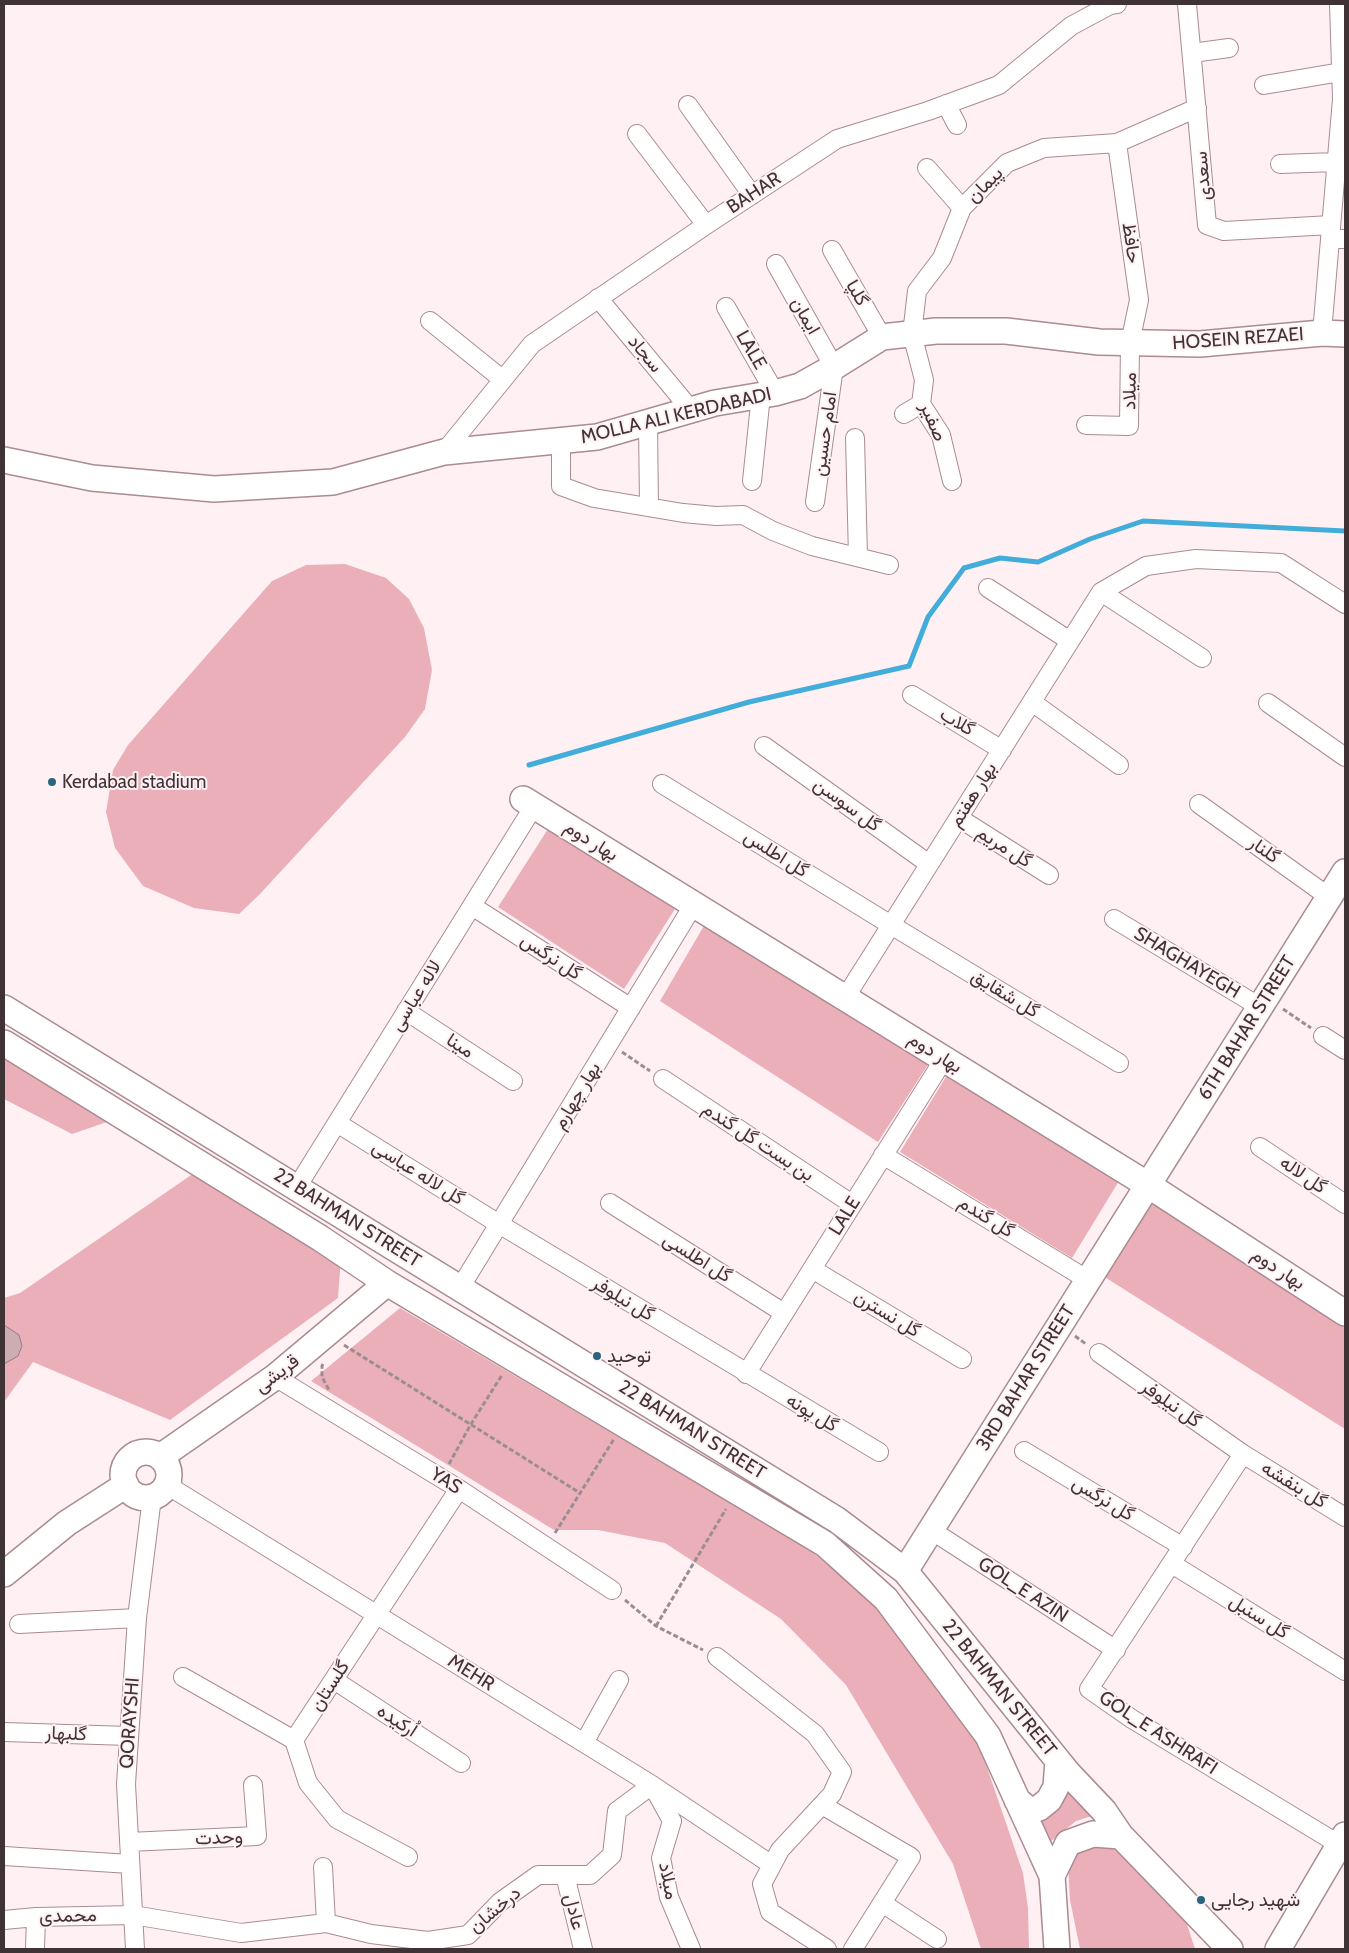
<!DOCTYPE html>
<html>
<head>
<meta charset="utf-8">
<style>
  body { margin:0 }
  #map { position:relative; width:1349px; height:1953px; overflow:hidden; background:#fff1f3; font-family:Cabin,sans-serif }
  canvas { display:block }
  .frame { position:absolute; inset:0; border:5px solid #403335; pointer-events:none }
</style>
</head>
<body>
<div id="map">
<canvas width="1349" height="1953"></canvas>
<div class="frame"></div>
</div>
<script>
const g = document.querySelector('canvas').getContext('2d');
g.lineJoin = 'round';
function fillPath(path, color) { g.fillStyle = color; g.fill(path, 'evenodd'); }
const shape = rows => new Path2D(rows.map(r => 'M' + r).join(''));
function trace(path, color, width, dash) { g.strokeStyle = color; g.lineWidth = width; g.lineCap = dash ? 'butt' : 'round'; g.setLineDash(dash || []); g.stroke(path); }
function label(font, color, halo, rows, align = 'center') {
  g.font = font + ' Cabin,Vazirmatn,sans-serif'; g.lineWidth = 4; g.setLineDash([]); g.textBaseline = 'middle'; g.strokeStyle = halo; g.fillStyle = color; for (const [text, x, y, turn = 0] of rows) {
    g.save(); g.translate(x, y); g.rotate((+turn || 0) * Math.PI / 180); g.textAlign = isNaN(turn) ? turn : align; if (halo) g.strokeText(text, 0, 0); g.fillText(text, 0, 0); g.restore();
  }
}
fillPath(shape([
  [345,564,386,578,409,599,424,628,432,670,425,709,405,737,259,895,239,914,194,908,143,886,115,848,106,812,113,770,128,745,272,581,306,565],
  [548,829,675,909,624,989,498,907],
  [705,924,929,1063,878,1142,660,1001],
  [4,1057,27,1070,107,1122,72,1134,4,1099],
  [947,1075,1119,1181,1072,1258,900,1152],
  [197,1171,341,1258,338,1298,170,1420,33,1362,4,1402,4,1298,20,1293],
  [1151,1203,1345,1328,1345,1429,1103,1276],
  [400,1308,810,1550,878,1608,979,1744,1023,1873,1028,1908,1029,1948,981,1949,953,1864,846,1685,781,1619,665,1543,598,1530,554,1530,311,1381],
  [1066,1789,1095,1815,1076,1821,1050,1842,1030,1816],
  [1096,1842,1112,1845,1186,1921,1195,1949,1080,1949,1070,1900,1068,1863,1078,1850]
]), '#ebafba');
trace(shape([
  [529,765,749,702,909,666,928,617,964,568,1000,558,1038,562,1090,539,1143,521,1345,531]
]), '#42addb', 5);
const building = shape([
  [4,1325,19,1335,22,1346,18,1356,4,1364,4,1325]
]);
fillPath(building, '#cdacb2');
trace(building, '#997a80', 1);
const street = shape([
  [1187,4,1207,225,1224,231,1331,225],
  [1192,53,1229,48],
  [1264,85,1341,72],
  [946,104,957,125],
  [688,105,752,195],
  [637,134,706,225],
  [1280,164,1336,162],
  [927,168,962,208],
  [1330,239,1345,239],
  [832,250,882,337],
  [776,264,834,367,815,502],
  [598,298,691,410],
  [726,307,775,393],
  [430,321,502,379],
  [1322,333,1342,99,1339,4],
  [904,414,921,404],
  [648,422,649,507],
  [1086,425,1129,426,1130,343,1139,300,1117,143],
  [855,438,858,557],
  [561,441,561,486,594,498,683,513,716,516,743,515,773,531,812,546,889,565],
  [444,452,532,344,706,225,837,139,928,111,999,85,1071,26,1110,5,1117,4],
  [752,481,761,395],
  [952,481,941,435,921,404,924,380,912,334,917,291,942,258,962,208,1007,163,1044,148,1117,143,1197,108],
  [988,588,1070,641],
  [1101,592,1202,658],
  [912,695,1002,750],
  [1032,702,1119,765],
  [1268,703,1345,757],
  [764,746,929,864],
  [662,784,891,925,1119,1063],
  [1199,804,1329,897],
  [959,818,1049,875],
  [472,906,631,1008],
  [1114,919,1260,1007],
  [845,998,1101,592,1146,566,1196,559,1281,563,1345,604],
  [406,1011,513,1081],
  [1323,1036,1345,1050],
  [663,1079,852,1204],
  [337,1123,499,1224,879,1452],
  [1260,1147,1345,1204],
  [883,1155,1088,1280],
  [297,1187,534,806],
  [610,1203,784,1313],
  [812,1269,962,1359],
  [460,1288,694,904],
  [1099,1353,1243,1454,1345,1517],
  [746,1374,944,1059],
  [275,1377,459,1489,612,1590],
  [1024,1451,1183,1547],
  [1243,1454,1089,1689,1132,1719,1340,1845],
  [167,1485,652,1785,772,1865],
  [931,1530,1116,1650],
  [1172,1564,1345,1671],
  [19,1624,137,1618],
  [717,1657,815,1734,842,1772,832,1794,780,1850,762,1884,770,1912,827,1949],
  [183,1677,294,1740],
  [334,1680,461,1763],
  [4,1732,129,1736],
  [584,1743,619,1680],
  [822,1805,911,1857,853,1949],
  [129,1842,257,1836,253,1785],
  [4,1856,130,1864],
  [408,1857,337,1819,308,1783,294,1740,459,1489],
  [323,1867,326,1923],
  [565,1875,583,1949],
  [882,1903,937,1939],
  [4,1920,36,1917,133,1915,241,1933,326,1923,371,1934,428,1941,468,1935,500,1902,538,1875,590,1875,612,1855,617,1811,652,1785,672,1821,661,1858,669,1897,691,1949],
  [35,1949,36,1917],
  [135,1949,126,1784,137,1618,152,1497]
]);
const secondary = shape([
  [4,460,92,478,214,489,333,482,444,452,597,437,715,403,775,393,800,386,834,367,882,337,936,331,1006,331,1099,342,1200,344,1322,333,1345,334],
  [523,799,1148,1185,1345,1313],
  [4,1008,837,1520,905,1571,1068,1773,1104,1811,1121,1836,1230,1949],
  [4,1043,320,1238,387,1283,825,1544,886,1599,988,1736,1052,1876],
  '123 1475a23 23 0 1 1 46 0a23 23 0 1 1-46 0Z',
  [160,1457,275,1377,387,1283],
  [905,1571,1345,872],
  [4,1574,67,1523,126,1485],
  [1017,1800,1030,1811,1039,1808,1049,1800,1056,1787,1058,1761],
  [1057,1949,1052,1876,1068,1843,1093,1834,1121,1836],
  [1278,1949,1345,1835]
]);
trace(street, '#aa8b90', 20);
trace(secondary, '#aa8b90', 28);
trace(shape([
  [1283,1009,1311,1028],
  [622,1052,650,1071],
  [1075,1336,1086,1344],
  [344,1345,580,1493],
  [323,1364,322,1366,322,1377,329,1390],
  [449,1464,471,1424,502,1375],
  [555,1533,614,1439],
  [625,1600,656,1626,703,1650],
  [656,1626,726,1509]
]), '#9c8e90', 3, [5, 2.5]);
trace(street, '#fff', 18);
trace(secondary, '#fff', 25);
for (const [x, y, r, color] of [
  [52,782,5,"#2b647e"],
  [597,1356,5,"#2b647e"],
  [1201,1900,5,"#2b647e"]
]) { const dot = new Path2D(); dot.arc(x, y, r, 0, 2 * Math.PI); g.fillStyle = color; g.fill(dot); trace(dot, '#fff1f3', 2); }
label('19px', '#403335', '#fff1f3', [
  ["سعدی",1203,176,-95],
  ["پیمان",985,185,-45],
  ["BAHAR",754,193,-33],
  ["حافظ",1131,243,82],
  ["گلپا",857,293,60],
  ["ایمان",805,316,60],
  ["HOSEIN REZAEI",1238,339,-4],
  ["LALE",751,350,60],
  ["سجاد",645,354,50],
  ["میلاد",1130,391,-89],
  ["MOLLA ALI KERDABADI",676,416,-13],
  ["صفیر",933,422,67],
  ["امام حسین",825,434,-82],
  ["گلاب",957,722,31],
  ["بهار هفتم",973,795,-58],
  ["گل سوسن",847,805,36],
  ["بهار دوم",591,841,32],
  ["گل مریم",1004,847,32],
  ["گلنار",1264,850,35],
  ["گل اطلس",776,854,32],
  ["گل نرگس",551,957,33],
  ["SHAGHAYEGH",1187,963,31],
  ["گل شقایق",1005,994,31],
  ["لاله عباسی",416,996,-58],
  ["6TH BAHAR STREET",1247,1028,-58],
  ["مینا",460,1046,33],
  ["بهار دوم",935,1053,32],
  ["بهار چهارم",577,1096,-59],
  ["بن بست گل گندم",758,1142,33],
  ["گل لاله عباسی",418,1173,32],
  ["گل لاله",1303,1175,34],
  ["LALE",845,1216,-58],
  ["گل گندم",986,1217,32],
  ["22 BAHMAN STREET",347,1218,32],
  ["گل اطلسی",697,1258,32],
  ["بهار دوم",1278,1269,33],
  ["گل نیلوفر",623,1299,31],
  ["گل نسترن",887,1314,31],
  ["قریشی",277,1374,-37],
  ["3RD BAHAR STREET",1026,1378,-58],
  ["گل نیلوفر",1171,1404,35],
  ["گل پونه",812,1413,31],
  ["22 BAHMAN STREET",692,1430,32],
  ["YAS",446,1481,32],
  ["گل بنفشه",1294,1485,31],
  ["گل نرگس",1103,1499,31],
  ["GOL_E AZIN",1023,1590,33],
  ["گل سنبل",1259,1617,32],
  ["MEHR",471,1673,32],
  ["گلستان",330,1686,-57],
  ["22 BAHMAN STREET",999,1688,51],
  ["اُرکیده",397,1721,33],
  ["QORAYSHI",130,1723,-86],
  ["GOL_E ASHRAFI",1158,1733,33],
  ["گلبهار",66,1734,2],
  ["وحدت",219,1838,-2],
  ["میلاد",668,1881,79],
  ["درخشان",495,1910,-40],
  ["عادل",574,1912,76],
  ["محمدی",68,1916,-1]
]);
label('19px', '#403335', '#fff1f3', [
  ["Kerdabad stadium",62,782],
  ["توحید",607,1356],
  ["شهید رجایی",1211,1900]
], 'left');
</script>
</body>
</html>
